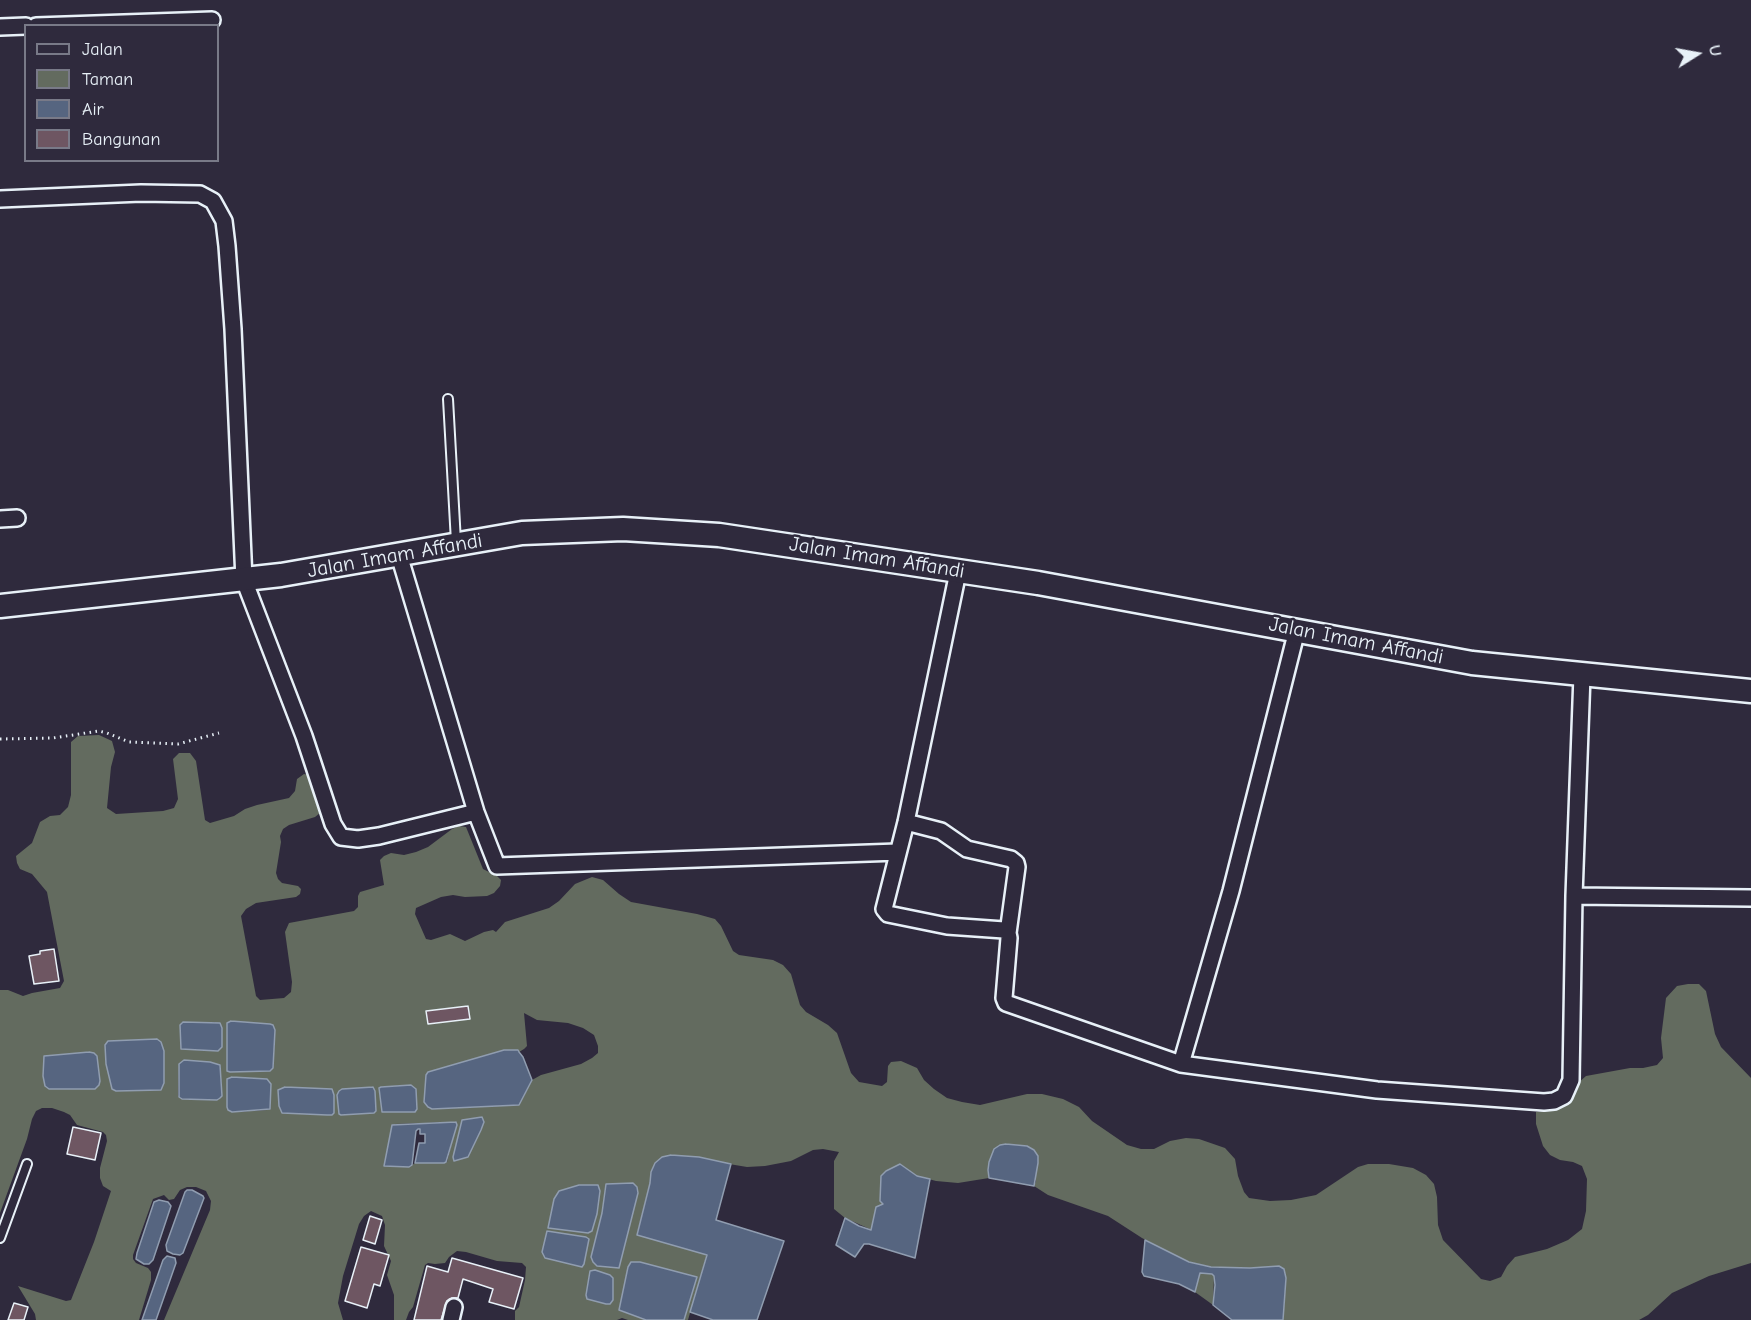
<!DOCTYPE html>
<style>
body{margin:0}
#map{position:relative;width:1751px;height:1320px;overflow:hidden;background:#2f2a3d;font-family:"Comic Neue",sans-serif}
canvas{display:block}
.legend{position:absolute;left:24px;top:24px;width:195px;height:138px;box-sizing:border-box;background:#2f2a3d;border:2px solid #797a88;margin:0;padding:8px 10px;list-style:none;font-size:18px;color:#e8f1f8}
.legend li{display:flex;align-items:center;gap:12px;height:30px}
.legend b{width:30px;border:2px solid #797a88}
.north{position:absolute;left:1667px;top:24px;width:60px;height:60px;-webkit-text-stroke:4px #2f2a3d;paint-order:stroke;rotate:79deg;font-size:16px;font-weight:700;line-height:24px;text-align:center;color:#e8f1f8}
.north::after{content:'';display:block;margin:auto;width:21px;height:27px;background:#e8f1f8;clip-path:polygon(50% 0,100% 100%,50% 72%,0 100%)}
</style>
<div id="map">
<canvas width="1751" height="1320"></canvas>
<ul class="legend">
<li><b style="height:8px;background:#2f2a3d"></b>Jalan</li>
<li><b style="height:16px;background:#636b5f"></b>Taman</li>
<li><b style="height:16px;background:#566580"></b>Air</li>
<li><b style="height:16px;background:#6e5662"></b>Bangunan</li>
</ul>
<div class="north">U</div>
</div>
<script>
const ctx = document.querySelector('canvas').getContext('2d');
ctx.lineJoin = 'round';
function fill(path, color) {
  ctx.fillStyle = color;
  ctx.fill(path, 'evenodd');
}
function toPath(rows) {
  const path = new Path2D();
  for (const r of rows) {
    path.moveTo(r[0], r[1]);
    for (let i = 2; i < r.length; i += 2) path.lineTo(r[i], r[i + 1]);
  }
  return path;
}
function trace(path, color, width, dash) {
  ctx.strokeStyle = color;
  ctx.lineWidth = width;
  ctx.lineCap = dash ? 'butt' : 'round';
  ctx.setLineDash(dash || []);
  ctx.stroke(path);
}
function label(font, color, halo, rows, align = 'center') {
  ctx.font = font + ' "Comic Neue",sans-serif';
  ctx.lineWidth = 5;
  ctx.setLineDash([]);
  ctx.textBaseline = 'middle';
  ctx.strokeStyle = halo;
  ctx.fillStyle = color;
  for (const [text, x, y, turn = 0] of rows) {
    ctx.save();
    ctx.translate(x, y);
    ctx.rotate((+turn || 0) * Math.PI / 180);
    ctx.textAlign = isNaN(turn) ? turn : align;
    if (halo) ctx.strokeText(text, 0, 0);
    ctx.fillText(text, 0, 0);
    ctx.restore();
  }
}
fill(toPath([
 [99,735,112,741,115,752,111,767,107,808,116,814,163,811,174,808,178,799,173,759,179,753,190,753,196,761,205,820,210,823,234,816,245,809,257,805,289,798,295,791,297,779,304,774,310,775,322,799,320,813,315,817,289,825,283,829,280,836,281,842,276,873,278,879,282,883,298,886,301,889,300,894,296,897,256,903,246,909,241,916,256,996,260,1000,284,998,291,992,292,982,285,932,289,923,354,911,358,907,358,896,360,892,384,885,380,860,384,856,391,853,404,855,416,852,428,847,452,829,459,826,466,827,483,869,497,876,501,880,500,886,494,893,487,896,465,897,453,895,441,897,416,908,415,914,426,939,431,940,450,934,465,941,484,932,493,930,496,932,505,922,549,908,559,901,575,884,592,877,603,880,619,894,631,902,697,914,715,919,721,926,733,951,739,955,773,960,783,965,791,974,800,1005,806,1012,828,1025,837,1033,851,1073,859,1082,882,1086,887,1082,888,1066,891,1062,901,1061,917,1068,924,1080,934,1089,947,1098,962,1102,980,1105,1027,1094,1042,1094,1063,1099,1079,1107,1092,1121,1127,1145,1141,1149,1154,1149,1170,1141,1186,1138,1199,1139,1225,1148,1235,1159,1238,1176,1244,1192,1249,1198,1270,1201,1291,1200,1316,1195,1358,1167,1368,1164,1389,1164,1413,1168,1426,1175,1434,1184,1437,1197,1438,1225,1443,1240,1481,1279,1490,1281,1501,1277,1507,1266,1515,1257,1547,1249,1568,1240,1582,1229,1586,1211,1587,1179,1582,1166,1573,1162,1560,1160,1550,1155,1543,1146,1536,1124,1536,1112,1557,1110,1572,1100,1578,1083,1586,1076,1630,1068,1643,1068,1657,1065,1663,1058,1661,1038,1666,998,1677,986,1688,984,1699,984,1706,991,1715,1034,1721,1047,1751,1078,1751,1263,1709,1276,1672,1293,1648,1315,1639,1320,1283,1320,1286,1278,1284,1269,1279,1266,1250,1268,1211,1267,1189,1262,1172,1254,1142,1238,1108,1216,1048,1195,1034,1186,1036,1181,1027,1146,1006,1144,1000,1145,988,1170,989,1178,958,1183,936,1181,917,1176,900,1164,883,1204,876,1208,872,1230,845,1218,834,1209,834,1161,839,1152,823,1149,813,1150,791,1161,765,1166,747,1167,723,1163,651,1172,650,1183,637,1234,707,1254,688,1320,684,1320,697,1277,628,1267,619,1310,646,1320,628,1320,622,1318,617,1320,515,1320,515,1311,519,1307,525,1280,526,1267,522,1263,497,1261,466,1252,457,1251,449,1257,445,1263,435,1264,428,1263,425,1265,413,1307,409,1312,406,1320,394,1320,394,1295,387,1275,391,1261,384,1246,385,1225,382,1216,371,1211,364,1216,359,1224,343,1276,338,1303,343,1320,164,1320,210,1210,211,1201,206,1191,196,1187,187,1187,180,1190,174,1199,169,1200,164,1195,153,1199,133,1255,133,1259,136,1263,148,1268,151,1272,151,1280,139,1320,36,1320,35,1314,18,1286,66,1301,71,1300,94,1242,111,1191,103,1186,100,1178,100,1168,107,1141,106,1135,103,1132,77,1125,70,1115,64,1112,52,1108,42,1108,36,1111,32,1119,27,1139,0,1213,0,990,8,990,23,996,32,993,60,988,64,981,47,892,32,874,20,869,17,863,16,856,32,843,40,822,50,816,60,815,68,807,71,795,71,742,78,736],
 [468,1006,470,1019,428,1024,427,1011],
 [524,1013,537,1020,568,1023,583,1028,594,1035,598,1046,598,1053,592,1058,581,1064,541,1075,532,1080,519,1105,432,1109,428,1108,426,1075,428,1072,504,1050,518,1050,519,1052,524,1049,527,1046],
 [231,1021,270,1024,273,1025,275,1030,273,1068,270,1071,227,1023],
 [183,1022,215,1022,218,1051,181,1049,181,1023],
 [179,1064,220,1065,222,1096,220,1098,217,1100,182,1099,179,1097,178,1095],
 [228,1078,262,1078,271,1084,270,1109,267,1110,232,1112,229,1110,227,1107],
 [411,1085,382,1112,379,1089,381,1087],
 [456,1122,457,1122,447,1162,444,1163,415,1163,409,1167,395,1124],
 [606,1185,624,1243,619,1268,602,1213],
 [595,1270,610,1275,613,1278,613,1300,610,1304],
 [1205,1272,1212,1274,1214,1276,1213,1305,1195,1292,1200,1273]
]), '#636b5f');
const water = toPath([
 [231,1021,270,1024,273,1025,275,1030,273,1068,270,1071,230,1072,227,1071,227,1023,231,1021],
 [183,1022,220,1023,222,1028,222,1047,218,1051,181,1049,180,1025,183,1022],
 [157,1039,161,1042,164,1051,164,1083,161,1090,116,1091,112,1089,106,1064,105,1045,108,1041,157,1039],
 [504,1050,518,1050,519,1052,523,1057,532,1080,519,1105,432,1109,428,1107,424,1102,426,1075,428,1072,504,1050],
 [89,1052,94,1053,97,1056,100,1081,99,1085,95,1089,49,1089,45,1086,43,1076,44,1056,89,1052],
 [184,1060,210,1062,220,1065,222,1096,220,1098,217,1100,182,1099,179,1097,179,1064,184,1060],
 [232,1077,267,1079,271,1084,270,1109,232,1112,228,1110,227,1107,227,1079,232,1077],
 [411,1085,416,1089,417,1109,415,1112,382,1112,379,1088,381,1087,411,1085],
 [285,1087,332,1089,334,1095,334,1113,332,1115,327,1115,282,1113,279,1106,278,1090,285,1087],
 [373,1087,375,1091,376,1111,374,1113,341,1115,339,1114,337,1095,339,1091,342,1089,373,1087],
 [482,1117,484,1122,481,1130,468,1157,454,1161,453,1157,462,1120,482,1117],
 [456,1122,457,1125,446,1162,444,1163,415,1163,419,1143,425,1143,425,1134,420,1134,420,1129,418,1129,416,1131,412,1165,409,1167,384,1166,392,1125,456,1122],
 [1006,1144,1027,1146,1034,1150,1038,1156,1038,1163,1034,1186,989,1178,988,1170,989,1162,994,1149,1000,1145,1006,1144],
 [671,1155,699,1157,731,1164,716,1220,784,1241,757,1320,713,1320,690,1312,707,1255,637,1235,650,1183,651,1172,655,1163,662,1157,671,1155],
 [900,1164,917,1176,930,1179,915,1258,869,1244,864,1244,855,1257,836,1245,845,1218,859,1226,871,1230,876,1207,883,1204,880,1201,881,1176,886,1171,900,1164],
 [633,1183,637,1187,638,1193,619,1268,597,1266,593,1262,591,1257,602,1213,606,1184,633,1183],
 [579,1185,598,1185,600,1191,597,1214,592,1231,588,1233,548,1228,554,1199,559,1191,579,1185],
 [187,1190,192,1190,203,1196,204,1198,183,1253,180,1255,173,1254,167,1251,166,1245,185,1192,187,1190],
 [159,1200,168,1202,171,1206,153,1260,149,1264,144,1264,136,1259,137,1253,154,1202,159,1200],
 [547,1231,586,1237,589,1239,584,1264,582,1267,545,1258,542,1252,547,1231],
 [1145,1240,1189,1262,1211,1267,1250,1268,1279,1266,1284,1269,1286,1278,1283,1320,1232,1320,1213,1305,1215,1285,1214,1276,1212,1274,1200,1273,1195,1292,1179,1284,1144,1276,1142,1272,1145,1240],
 [167,1256,175,1258,176,1263,156,1320,142,1320,163,1260,167,1256],
 [631,1262,640,1262,697,1277,684,1320,646,1320,619,1310,628,1267,631,1262],
 [595,1270,610,1275,613,1278,613,1300,610,1304,606,1304,587,1299,586,1295,590,1271,595,1270]
]);
fill(water, '#566580');
trace(water, '#909db0', 1.5);
const building = toPath([
 [54,949,59,981,34,984,29,956,40,954,40,951,54,949],
 [468,1006,470,1019,428,1024,426,1011,468,1006],
 [73,1127,101,1133,95,1160,67,1154,73,1127],
 [370,1216,382,1220,375,1244,363,1240,370,1216],
 [361,1247,389,1255,380,1286,374,1284,367,1308,345,1301,361,1247],
 [452,1258,523,1278,514,1309,489,1302,493,1289,463,1279,458,1298,452,1298,447,1301,441,1320,414,1320,427,1266,448,1272,452,1258],
 [14,1303,28,1307,24,1320,8,1320,14,1303]
]);
fill(building, '#6e5662');
trace(building, '#e8f1f8', 1.5);
const lane = toPath([
 [448,399,456,542],
 [0,1238,27,1164]
]);
const street = toPath([
 [36,26,212,20],
 [0,27,26,26],
 [0,199,141,193,200,194,213,201,224,221,227,246,233,329,244,580,304,736,333,824,341,837,358,839,379,836,476,812],
 [0,519,17,518],
 [399,555,476,812,497,866,898,852],
 [958,572,906,822,884,909,888,914,947,926,1004,930,1008,933,1009,938,1004,998,1006,1003,1181,1064,1377,1090,1544,1102,1554,1101,1564,1096,1571,1080,1574,896,1582,675],
 [906,822,941,831,967,849,1011,859,1016,863,1017,867,1008,933],
 [1574,896,1751,898],
 [1181,1064,1231,891,1297,630],
 [451,1320,454,1307]
]);
const secondary = toPath([
 [0,606,281,575,522,533,623,529,719,535,1038,583,1472,663,1751,691]
]);
trace(lane, '#e8f1f8', 12);
trace(street, '#e8f1f8', 20);
trace(secondary, '#e8f1f8', 27);
trace(toPath([
 [0,739,53,738,99,731,107,733,129,742,178,744,219,733]
]), '#e8f1f8', 3, [1.5, 4.5]);
trace(lane, '#2f2a3d', 8);
trace(street, '#2f2a3d', 15);
trace(secondary, '#2f2a3d', 22);
label('21px', '#e8f1f8', '#2f2a3d', [
 ["Jalan Imam Affandi",395,556,-10],
 ["Jalan Imam Affandi",877,558,9],
 ["Jalan Imam Affandi",1356,641,11]
]);
</script>
